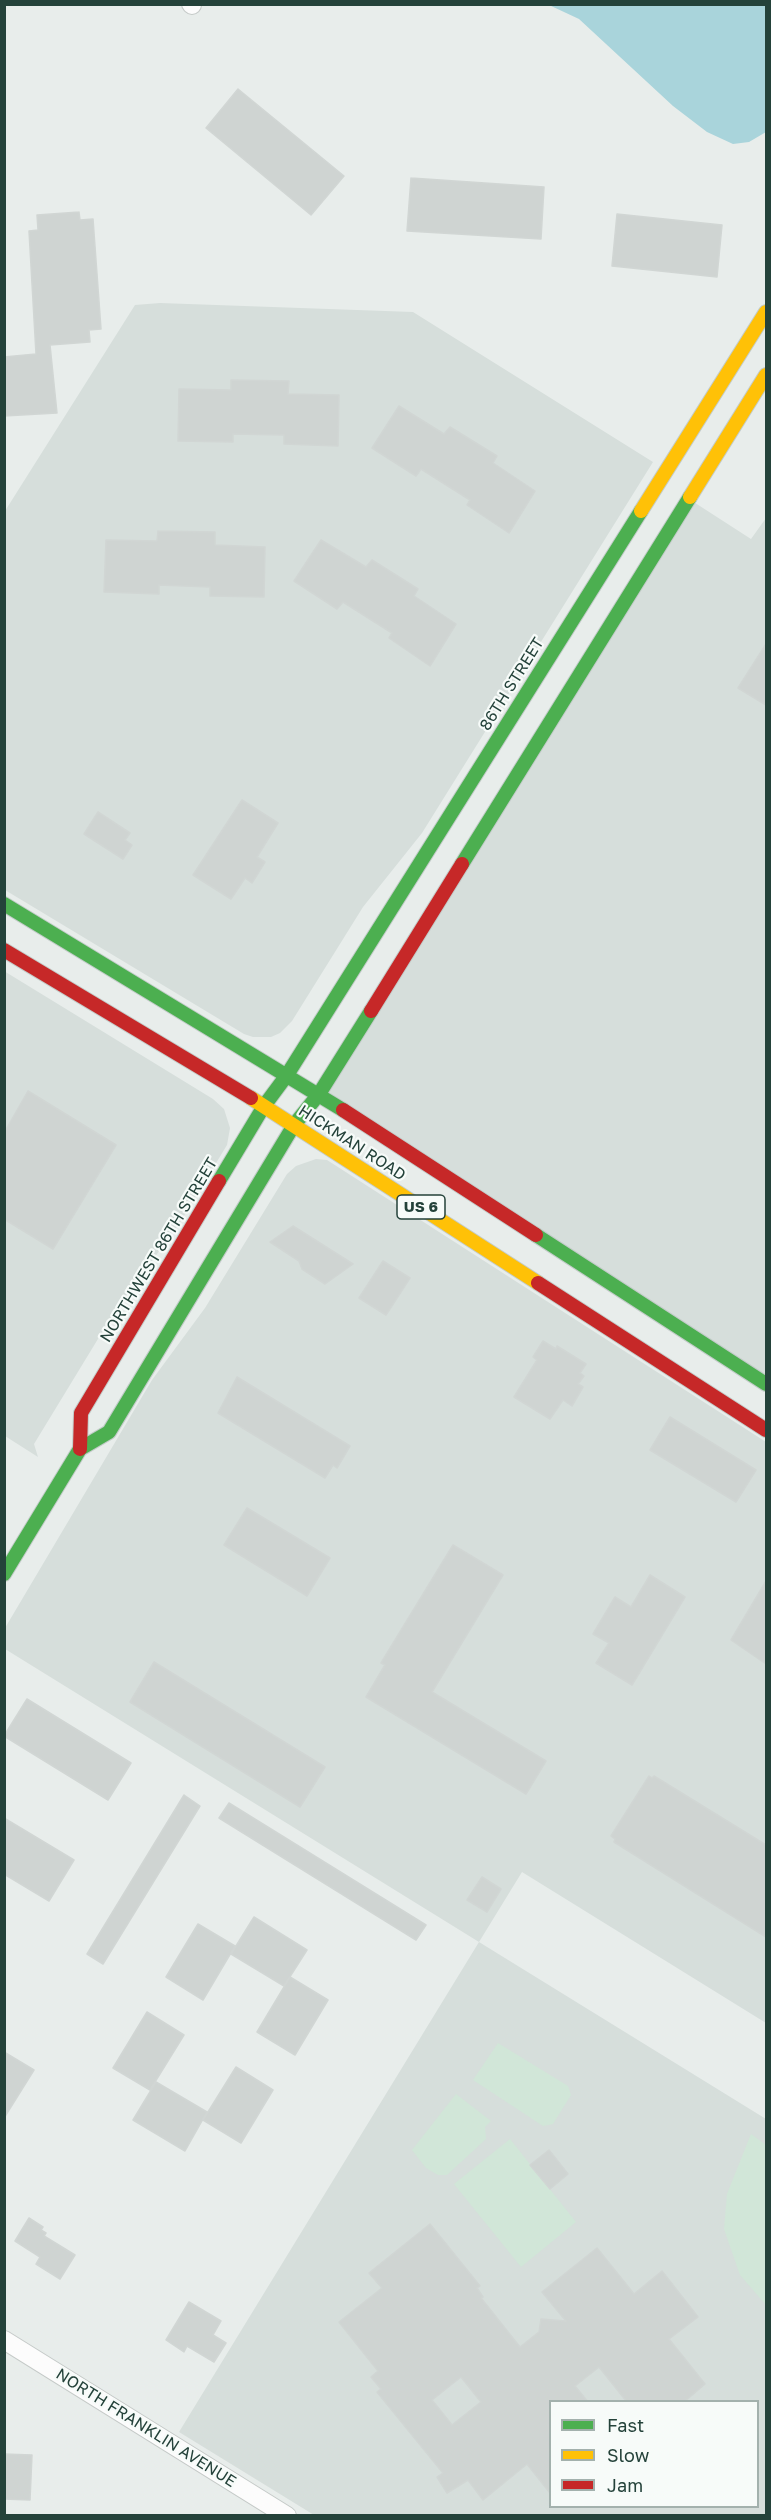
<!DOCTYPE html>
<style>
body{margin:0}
#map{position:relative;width:771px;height:2520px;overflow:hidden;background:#e8edeb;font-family:"Golos Text",sans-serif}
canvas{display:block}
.frame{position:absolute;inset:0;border:6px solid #24423a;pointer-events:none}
.legend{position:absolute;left:549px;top:2400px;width:210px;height:108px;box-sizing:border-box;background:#f7fbf9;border:2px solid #a3b1ad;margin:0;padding:8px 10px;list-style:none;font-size:18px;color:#24423a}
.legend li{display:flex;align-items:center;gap:12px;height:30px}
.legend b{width:30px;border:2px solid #a3b1ad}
</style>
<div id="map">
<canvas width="771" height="2520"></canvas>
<div class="frame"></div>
<ul class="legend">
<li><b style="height:8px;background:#4caf50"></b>Fast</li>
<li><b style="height:8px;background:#ffc107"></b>Slow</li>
<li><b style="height:8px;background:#c62828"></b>Jam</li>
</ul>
</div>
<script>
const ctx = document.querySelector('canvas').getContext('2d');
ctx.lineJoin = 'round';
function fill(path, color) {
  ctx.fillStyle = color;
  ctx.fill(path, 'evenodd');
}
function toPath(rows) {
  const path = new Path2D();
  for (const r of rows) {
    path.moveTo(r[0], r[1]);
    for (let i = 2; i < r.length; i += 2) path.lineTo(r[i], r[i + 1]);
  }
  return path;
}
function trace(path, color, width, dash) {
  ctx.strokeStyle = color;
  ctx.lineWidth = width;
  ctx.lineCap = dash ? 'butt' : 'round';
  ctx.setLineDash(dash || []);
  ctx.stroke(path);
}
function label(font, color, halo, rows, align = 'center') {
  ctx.font = font + ' "Golos Text",sans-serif';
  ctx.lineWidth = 4.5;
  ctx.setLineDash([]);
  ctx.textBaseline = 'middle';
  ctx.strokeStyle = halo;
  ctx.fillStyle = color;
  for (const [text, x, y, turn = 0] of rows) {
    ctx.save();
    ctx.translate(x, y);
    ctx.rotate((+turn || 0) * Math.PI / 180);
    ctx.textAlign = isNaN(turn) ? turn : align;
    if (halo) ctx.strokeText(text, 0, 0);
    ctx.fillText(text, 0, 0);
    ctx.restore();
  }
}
fill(toPath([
 [160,303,413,312,653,462,422,833,363,907,292,1021,280,1033,271,1037,253,1037,244,1034,5,890,5,511,135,305],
 [689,499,751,539,766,518,766,1384,319,1094],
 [4,971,213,1099,224,1109,230,1128,227,1145,179,1224,115,1311,34,1444,38,1457,5,1436],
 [316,1159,327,1160,766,1442,766,2023,522,1872,479,1942,766,2119,766,2515,314,2515,179,2432,479,1942,5,1649,5,1628,152,1380,205,1308,287,1174,296,1166],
 [550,2402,758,2402,758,2506,550,2506]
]), '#d6dedb');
fill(toPath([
 [498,2043,568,2086,571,2095,553,2124,543,2126,473,2080],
 [456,2094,491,2121,485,2127,486,2139,447,2175,438,2175,426,2168,412,2150],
 [751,2134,766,2145,766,2305,740,2275,724,2229,727,2194],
 [510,2139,576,2222,521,2267,454,2184]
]), '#d1e6d8');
fill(toPath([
 [549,5,766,5,766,132,749,142,733,144,707,132,673,106,579,19]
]), '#a9d4db');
const building = toPath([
 [238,89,344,176,311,215,206,128,238,89],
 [411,178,544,187,541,239,407,231,411,178],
 [79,212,80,220,93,219,101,329,89,330,90,342,50,345,57,413,4,416,4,357,36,354,29,231,38,230,37,215,79,212],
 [617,214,722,225,717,277,612,266,617,214],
 [231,380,289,381,288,394,339,395,338,446,284,444,284,435,233,434,233,442,178,441,179,389,231,390,231,380],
 [399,406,444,434,450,427,497,456,493,463,535,491,509,533,467,505,470,500,421,469,416,476,372,448,399,406],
 [158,531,215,532,215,545,265,547,264,597,210,596,210,587,159,585,159,594,104,592,106,540,157,541,158,531],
 [321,540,366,567,372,560,418,589,414,596,456,624,430,666,389,638,392,633,343,602,337,609,294,581,321,540],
 [766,644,766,705,738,688,766,644],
 [242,800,278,823,257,857,265,862,252,883,245,878,231,899,193,875,242,800],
 [98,812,130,833,125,840,132,845,123,859,84,834,98,812],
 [28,1091,116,1145,53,1249,4,1219,4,1133,28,1091],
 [293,1226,353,1264,325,1284,302,1269,299,1261,270,1242,293,1226],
 [383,1261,410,1278,386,1315,359,1298,383,1261],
 [543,1341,556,1349,557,1346,586,1364,580,1373,584,1376,578,1384,583,1387,572,1406,563,1400,550,1419,514,1397,537,1360,533,1357,543,1341],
 [237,1377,350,1446,337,1468,333,1465,325,1478,218,1413,237,1377],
 [670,1417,756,1470,736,1502,650,1450,670,1417],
 [247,1508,330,1558,307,1596,224,1545,247,1508],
 [453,1545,503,1575,432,1692,546,1761,526,1794,366,1697,385,1665,381,1663,453,1545],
 [650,1575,685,1597,632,1685,596,1663,609,1643,593,1634,615,1597,631,1607,650,1575],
 [766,1581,766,1664,731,1640,766,1581],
 [154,1662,325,1767,300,1807,130,1702,154,1662],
 [27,1699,131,1763,108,1800,4,1736,27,1699],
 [649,1776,652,1778,654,1776,766,1845,766,1937,614,1842,615,1839,611,1836,649,1776],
 [184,1795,200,1806,103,1964,87,1954,184,1795],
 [229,1803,426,1925,416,1940,219,1818,229,1803],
 [4,1818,74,1860,49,1901,4,1874,4,1818],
 [482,1877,501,1889,487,1912,467,1900,482,1877],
 [254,1917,307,1950,284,1986,231,1954,254,1917],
 [198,1924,235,1946,203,2000,166,1977,198,1924],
 [290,1977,328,2000,295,2055,257,2032,290,1977],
 [147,2012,184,2035,150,2090,113,2068,147,2012],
 [4,2052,34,2070,4,2118,4,2052],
 [236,2067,273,2090,241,2143,203,2120,236,2067],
 [156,2082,207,2112,185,2151,133,2120,156,2082],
 [549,2150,568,2174,550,2189,530,2165,549,2150],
 [29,2218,43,2227,41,2230,46,2233,44,2236,75,2255,60,2279,36,2264,40,2257,15,2241,29,2218],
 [430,2224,480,2286,477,2288,483,2297,481,2298,520,2347,539,2332,541,2319,566,2321,542,2292,597,2248,634,2294,662,2271,698,2317,669,2339,705,2384,684,2402,627,2402,599,2367,575,2386,588,2402,550,2402,550,2493,527,2464,483,2500,468,2480,447,2493,437,2477,443,2473,377,2392,381,2389,371,2377,378,2371,339,2322,382,2288,369,2273,430,2224],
 [461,2377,481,2402,452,2425,432,2400,461,2377],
 [189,2302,221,2321,213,2335,226,2343,214,2362,187,2346,184,2352,166,2340,189,2302],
 [4,2454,32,2455,30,2500,4,2499,4,2454]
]);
fill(building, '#cfd4d2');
trace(building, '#d1d6d4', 1.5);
const street = toPath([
 [191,4,192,5],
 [4,2340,287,2516]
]);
const fast = toPath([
 [462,864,690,497],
 [4,904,343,1110],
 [219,1181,264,1106,287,1075,641,511],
 [536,1235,766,1384],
 [4,1574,80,1449,109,1432,294,1125,319,1094,371,1011]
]);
const slow = toPath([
 [690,497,766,375],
 [641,511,766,312],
 [251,1098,538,1283]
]);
const jam = toPath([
 [4,950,251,1098],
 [371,1011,462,864],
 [343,1110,536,1235],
 [538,1283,766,1430],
 [80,1449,81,1413,219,1181]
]);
trace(street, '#c5cac8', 20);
trace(fast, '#c3ccc9', 16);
trace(slow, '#c3ccc9', 16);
trace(jam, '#c3ccc9', 16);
trace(street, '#fcfcfc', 18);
trace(fast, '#4caf50', 14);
trace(slow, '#ffc107', 14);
trace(jam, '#c62828', 14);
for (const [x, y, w] of [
 [421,1207,48]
]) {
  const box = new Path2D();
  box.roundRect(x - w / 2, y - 12, w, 24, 4.5);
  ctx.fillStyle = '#f7fbf9';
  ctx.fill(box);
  trace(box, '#24423a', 1.5);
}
label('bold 15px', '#24423a', null, [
 ["US 6",421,1207]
]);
label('16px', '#24423a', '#f7fbf9', [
 ["86TH STREET",512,684,-58],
 ["HICKMAN ROAD",352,1143,33],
 ["NORTHWEST 86TH STREET",159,1250,-59],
 ["NORTH FRANKLIN AVENUE",146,2428,32]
]);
</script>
